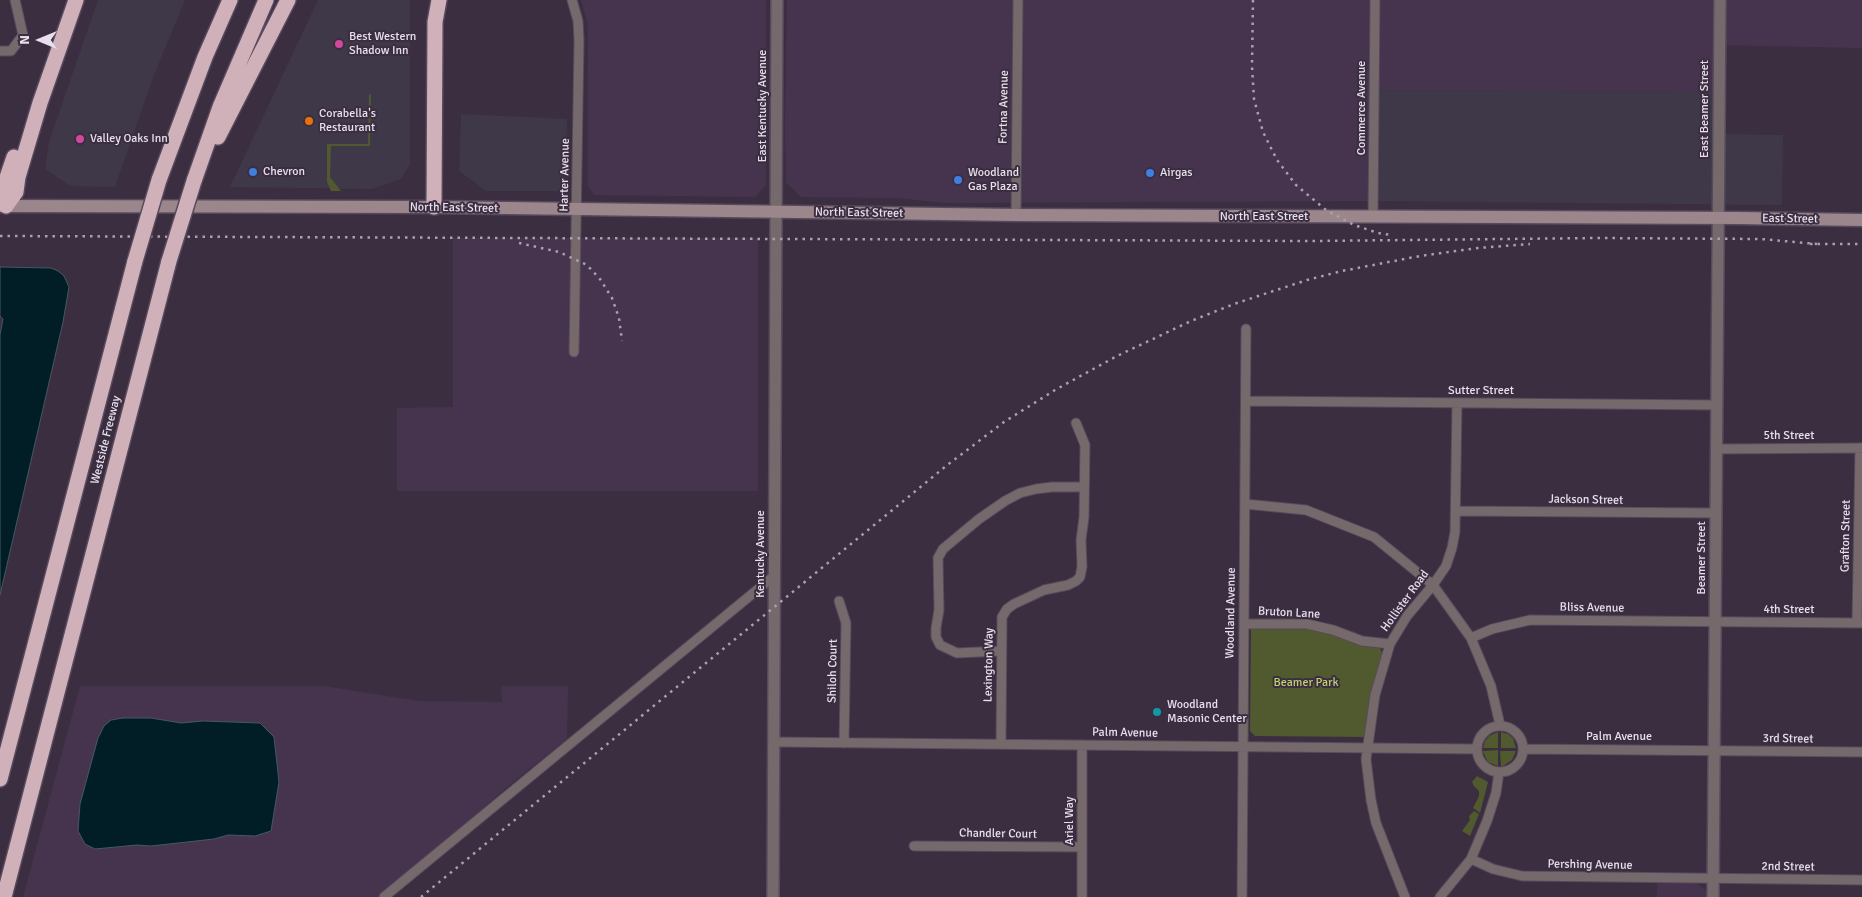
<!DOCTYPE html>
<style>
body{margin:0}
#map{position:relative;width:1862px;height:897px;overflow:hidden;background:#3b2e41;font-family:Signika,sans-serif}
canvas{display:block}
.north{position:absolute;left:15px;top:15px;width:50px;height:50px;-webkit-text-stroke:4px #3b2e41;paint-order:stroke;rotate:270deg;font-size:14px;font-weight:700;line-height:20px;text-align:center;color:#e8dfec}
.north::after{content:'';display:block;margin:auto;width:18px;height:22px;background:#e8dfec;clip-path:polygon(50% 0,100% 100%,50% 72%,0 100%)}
</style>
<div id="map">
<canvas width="1862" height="897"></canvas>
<div class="north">N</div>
</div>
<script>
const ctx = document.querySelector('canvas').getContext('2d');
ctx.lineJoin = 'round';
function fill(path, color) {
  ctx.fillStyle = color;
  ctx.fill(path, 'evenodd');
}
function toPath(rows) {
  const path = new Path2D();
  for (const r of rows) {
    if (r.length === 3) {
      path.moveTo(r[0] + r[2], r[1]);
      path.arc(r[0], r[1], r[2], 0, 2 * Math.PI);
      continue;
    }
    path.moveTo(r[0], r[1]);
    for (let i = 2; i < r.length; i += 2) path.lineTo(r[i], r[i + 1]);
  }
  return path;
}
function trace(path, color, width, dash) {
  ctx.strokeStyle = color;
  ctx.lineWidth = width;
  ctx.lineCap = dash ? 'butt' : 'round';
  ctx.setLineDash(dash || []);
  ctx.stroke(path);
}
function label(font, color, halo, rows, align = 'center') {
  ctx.font = font + ' Signika,sans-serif';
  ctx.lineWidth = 4;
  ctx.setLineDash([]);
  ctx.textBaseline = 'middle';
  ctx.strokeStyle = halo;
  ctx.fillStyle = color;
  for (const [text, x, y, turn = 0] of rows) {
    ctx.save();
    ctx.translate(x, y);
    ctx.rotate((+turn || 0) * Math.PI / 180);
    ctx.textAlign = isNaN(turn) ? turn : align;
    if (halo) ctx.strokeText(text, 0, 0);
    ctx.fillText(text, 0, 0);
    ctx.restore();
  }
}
fill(toPath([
 [98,0,185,0,154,75,115,187,70,186,45,169,49,142],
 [318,0,410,0,410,164,401,179,372,189,230,187],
 [1374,90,1719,92,1719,134,1783,135,1782,205,1373,201],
 [461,114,567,119,566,191,486,191,459,171]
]), '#3e3849');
fill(toPath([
 [581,0,766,0,766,185,755,197,594,195,588,186,588,24],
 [787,0,1862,0,1862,48,1720,45,1719,92,1374,90,1373,201,946,203,896,198,801,197,786,182,785,126],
 [453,238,758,238,758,491,397,491,397,408,453,407],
 [80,686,324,686,418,701,502,702,501,686,568,686,567,739,507,787,381,897,23,897],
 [1657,883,1696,883,1707,891,1706,897,1657,897]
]), '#46344e');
fill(toPath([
 [369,94,371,95,370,146,331,146,330,177,341,191,331,191,327,182,327,144,368,144],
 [1251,628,1311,629,1338,636,1361,646,1380,648,1383,655,1366,737,1255,736,1250,731],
 [1498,732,1498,748,1483,748,1485,741,1489,736],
 [1501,732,1508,734,1513,738,1516,748,1501,748],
 [1498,750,1498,766,1488,762,1483,752,1483,751],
 [1500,751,1516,751,1512,760,1503,766,1501,766],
 [1477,776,1488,782,1480,813,1473,808,1479,796,1479,791,1474,786,1472,782],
 [1474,811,1479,814,1470,836,1462,831,1470,820,1469,816]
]), '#51592e');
const water = toPath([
 [0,267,51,268,58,271,64,276,69,287,63,322,0,595,0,335,3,319,0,316,0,267],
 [123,718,151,718,181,723,203,721,260,723,274,737,279,782,271,831,255,836,228,835,214,839,151,846,137,845,95,849,85,844,78,831,80,804,98,738,104,726,111,720,123,718]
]);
fill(water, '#011e27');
trace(water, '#465862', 1);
const minor = toPath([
 [572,0,578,21,579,41,574,352],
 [0,51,11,51,23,35,15,0],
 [1016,215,1018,0],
 [1373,217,1375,0],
 [1246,401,1717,405],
 [1717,449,1862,448],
 [1245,504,1306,510,1374,537,1433,585,1471,638,1491,686,1500,725],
 [1456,511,1716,513],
 [839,601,846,623,844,743],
 [1857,623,1860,448],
 [1244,624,1307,624,1333,630,1362,641,1390,644],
 [1471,638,1492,629,1530,620,1862,623],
 [1001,651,957,653,940,645,936,637,936,628,939,610,938,558,943,549,979,519,1005,501,1020,493,1036,489,1052,487,1084,487],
 [1500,749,23],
 [774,742,1476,749],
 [1001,744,1002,617,1007,609,1014,604,1044,590,1068,585,1076,581,1080,577,1082,567,1081,540,1084,517,1085,445,1076,423],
 [1523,749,1862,752],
 [914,846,1082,847],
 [1471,859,1493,869,1522,876,1862,880],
 [384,897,774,576],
 [1082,897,1082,745],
 [1242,897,1246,329],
 [1405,897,1376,823,1371,800,1366,759,1375,695,1390,644,1407,616,1433,585,1446,566,1452,548,1455,532,1457,403],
 [1440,897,1471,859,1487,821,1496,793,1499,772]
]);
const tertiary = toPath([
 [773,897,777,0],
 [1713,897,1720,0]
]);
const secondary = toPath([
 [0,206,434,207,1016,215,1738,218,1862,220]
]);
const motorway = toPath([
 [218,137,288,0],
 [159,180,205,57,230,0],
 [194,181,220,107,266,0],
 [6,206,16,192,18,177,40,103,76,0],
 [6,206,2,192,14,157],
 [434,207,435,22,439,0],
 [0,779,135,261],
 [4,897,169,261]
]);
trace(minor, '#574a5c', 11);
trace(tertiary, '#574a5c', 14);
trace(secondary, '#574a5c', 15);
trace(motorway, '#574a5c', 18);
trace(minor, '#76696c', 9);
trace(tertiary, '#76696c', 11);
trace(secondary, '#9b868b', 12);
trace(motorway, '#d1b1b9', 15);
trace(toPath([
 [1253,0,1252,66,1254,99,1263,132,1277,160,1296,185,1326,210,1354,225,1378,233,1391,235],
 [0,236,1312,241,1599,238,1761,239,1817,244],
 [519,243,559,252,587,265,600,279,612,298,619,318,622,341],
 [1810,244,1862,244],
 [421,897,946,466,1004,422,1055,390,1117,356,1191,321,1234,304,1307,280,1342,271,1420,256,1478,248,1530,244]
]), '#aaa0af', 2.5, [2.5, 5]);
const motorwayBridge = toPath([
 [135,261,159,180],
 [169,261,194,181]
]);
trace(motorwayBridge, '#574a5c', 18, []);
trace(motorwayBridge, '#d1b1b9', 15);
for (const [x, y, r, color] of [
 [339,44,5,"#d1479c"],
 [309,121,5,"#e8710a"],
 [80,139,5,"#d1479c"],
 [253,172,5,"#3f7fe0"],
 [1150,173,5,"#3f7fe0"],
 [958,180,5,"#3f7fe0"],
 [1157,712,5,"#0f9aa8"]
]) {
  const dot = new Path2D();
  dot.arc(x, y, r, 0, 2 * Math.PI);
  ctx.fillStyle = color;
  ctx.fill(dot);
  trace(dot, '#3b2e41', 2);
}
label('12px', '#e8dfec', '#3b2e41', [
 ["Best Western",349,37],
 ["Shadow Inn",349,51],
 ["Corabella's",319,114],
 ["Restaurant",319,128],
 ["Valley Oaks Inn",90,139],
 ["Chevron",263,172],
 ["Woodland",968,173],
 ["Gas Plaza",968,187],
 ["Airgas",1160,173],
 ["Woodland",1167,705],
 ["Masonic Center",1167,719]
], 'left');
label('12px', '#e8dfec', '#3b2e41', [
 ["East Kentucky Avenue",763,106,-90],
 ["Fortna Avenue",1004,107,-89],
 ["Commerce Avenue",1362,108,-90],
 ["East Beamer Street",1705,109,-90],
 ["Harter Avenue",565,175,-89],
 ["North East Street",454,208,1],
 ["North East Street",859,213,1],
 ["North East Street",1264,217],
 ["East Street",1790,219,1],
 ["Sutter Street",1481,391],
 ["5th Street",1789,436],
 ["Westside Freeway",106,440,-76],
 ["Jackson Street",1586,500,1],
 ["Grafton Street",1846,536,-89],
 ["Kentucky Avenue",761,554,-90],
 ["Beamer Street",1702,558,-90],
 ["Hollister Road",1405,601,-54],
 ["Bliss Avenue",1592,608,1],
 ["4th Street",1789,610],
 ["Woodland Avenue",1231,613,-89],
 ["Bruton Lane",1289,613,3],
 ["Lexington Way",989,665,-89],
 ["Shiloh Court",833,671,-89],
 ["Palm Avenue",1125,733,1],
 ["Palm Avenue",1619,737],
 ["3rd Street",1788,739,1],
 ["Ariel Way",1070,821,-90],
 ["Chandler Court",998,834,1],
 ["Pershing Avenue",1590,865,1],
 ["2nd Street",1788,867,1]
]);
label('12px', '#bdd16d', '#3b2e41', [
 ["Beamer Park",1306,683]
]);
</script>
